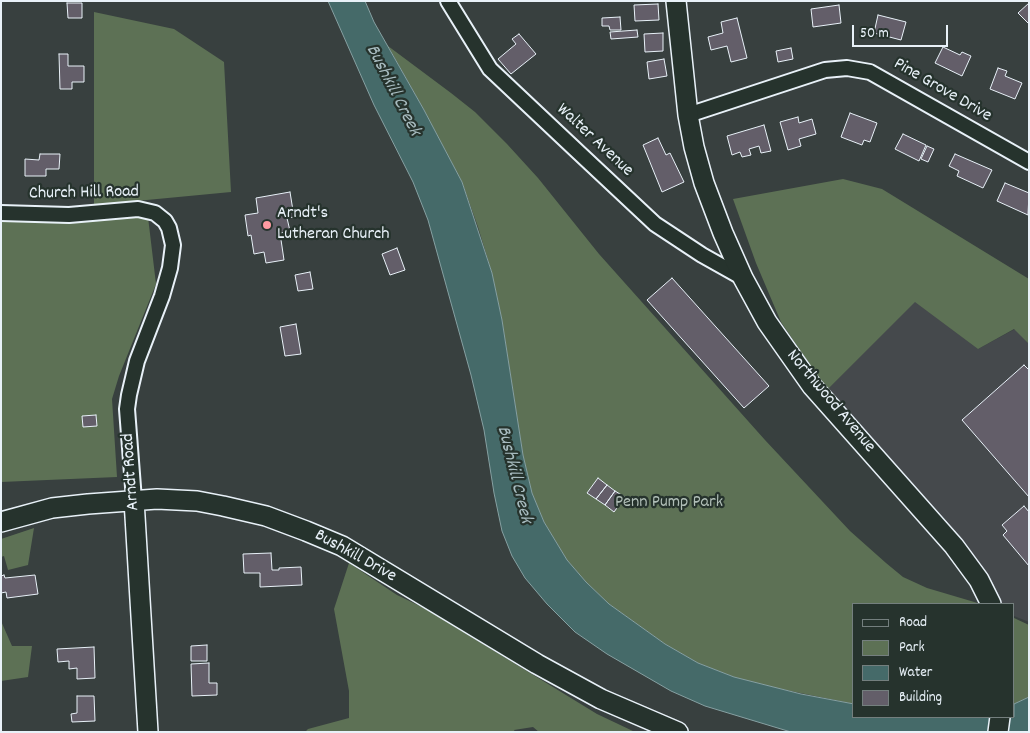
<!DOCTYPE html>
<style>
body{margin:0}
#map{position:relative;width:1030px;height:733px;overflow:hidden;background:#38403f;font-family:Dekko,sans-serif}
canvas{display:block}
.frame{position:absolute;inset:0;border:2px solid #e8f1f8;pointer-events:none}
.legend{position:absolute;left:852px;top:603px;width:162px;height:115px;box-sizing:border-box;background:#26332d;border:1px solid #747f7e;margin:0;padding:6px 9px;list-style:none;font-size:15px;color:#e8f1f8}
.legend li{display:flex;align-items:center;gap:10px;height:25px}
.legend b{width:25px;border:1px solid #747f7e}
.scale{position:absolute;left:852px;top:25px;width:96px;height:22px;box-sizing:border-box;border:2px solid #e8f1f8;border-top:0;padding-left:6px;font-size:15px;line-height:18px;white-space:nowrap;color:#e8f1f8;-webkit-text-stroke:4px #26332d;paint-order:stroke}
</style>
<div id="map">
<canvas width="1030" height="733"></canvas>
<div class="frame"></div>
<ul class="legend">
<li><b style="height:6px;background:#26332d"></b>Road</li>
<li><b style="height:14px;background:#5d7155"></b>Park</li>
<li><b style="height:14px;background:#456a69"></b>Water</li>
<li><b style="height:14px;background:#635e69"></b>Building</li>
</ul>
<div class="scale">50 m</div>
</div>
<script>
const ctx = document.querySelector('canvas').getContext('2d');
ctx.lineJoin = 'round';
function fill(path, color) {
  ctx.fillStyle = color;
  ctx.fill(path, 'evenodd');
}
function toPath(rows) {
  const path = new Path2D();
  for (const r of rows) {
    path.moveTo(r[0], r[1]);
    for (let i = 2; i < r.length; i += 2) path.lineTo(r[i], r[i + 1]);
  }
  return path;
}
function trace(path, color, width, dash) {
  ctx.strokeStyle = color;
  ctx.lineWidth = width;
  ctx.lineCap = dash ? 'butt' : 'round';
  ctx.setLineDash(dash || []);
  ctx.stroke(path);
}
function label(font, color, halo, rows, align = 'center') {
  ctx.font = font + ' Dekko,sans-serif';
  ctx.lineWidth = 4.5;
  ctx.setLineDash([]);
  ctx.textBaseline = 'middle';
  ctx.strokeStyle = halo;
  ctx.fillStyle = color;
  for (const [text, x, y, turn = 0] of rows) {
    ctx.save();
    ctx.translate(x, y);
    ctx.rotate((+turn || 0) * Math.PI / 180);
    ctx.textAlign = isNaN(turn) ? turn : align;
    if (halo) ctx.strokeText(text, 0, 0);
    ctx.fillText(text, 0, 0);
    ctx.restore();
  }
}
fill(toPath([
 [915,301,978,349,1015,329,1029,344,1029,622,1014,616,1014,604,996,604,984,573,947,521,827,390]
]), '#45494c');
fill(toPath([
 [94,12,174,29,224,62,231,192,94,205],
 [388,46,451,93,475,112,507,144,538,178,599,254,765,440,850,531,886,563,903,577,927,588,981,604,854,604,854,704,771,687,734,677,698,663,665,644,609,604,586,582,567,560,544,522,532,493,523,455,502,320,492,273,478,227,462,182,424,110],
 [843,179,882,189,1029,279,1029,344,1014,329,978,349,915,302,827,390,781,322,756,263,733,199],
 [148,217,156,284,119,376,112,399,117,477,1,482,1,219,56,223],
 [34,528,28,565,8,570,4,556,1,557,1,539],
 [349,563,397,595,424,608,597,714,635,732,539,732,533,727,514,730,515,732,305,732,308,729,349,718,349,691,334,609],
 [1014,618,1029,625,1029,697,1014,704],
 [1,621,12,646,32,646,28,677,1,681]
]), '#5d7155');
const water = toPath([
 [328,1,365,1,374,22,424,110,462,182,492,273,502,320,523,455,532,493,544,522,567,560,586,582,609,604,665,644,698,663,734,677,801,694,854,704,854,717,1014,717,1014,704,1029,697,1029,732,791,732,705,706,671,691,607,654,575,632,547,604,525,578,512,556,502,531,494,493,484,430,471,375,428,220,413,182,374,105,328,1]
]);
fill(water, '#456a69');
trace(water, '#86a0a2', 1);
const building = toPath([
 [67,3,82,3,82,18,68,18,67,3],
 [1029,3,1029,24,1018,13,1029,3],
 [658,4,659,20,635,21,634,5,658,4],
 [839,5,841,23,813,27,811,9,839,5],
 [878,15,906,22,901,40,874,33,878,15],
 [620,17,621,30,610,30,609,26,602,26,602,18,620,17],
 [737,18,747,58,731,62,727,46,711,50,708,37,723,33,721,22,737,18],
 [637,30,638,37,611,39,610,32,637,30],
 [663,33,663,51,645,52,644,34,663,33],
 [519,34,536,54,511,74,498,59,516,44,512,39,519,34],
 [943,47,960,55,962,52,971,56,962,76,935,63,943,47],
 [791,48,793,59,778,62,776,51,791,48],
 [59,54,68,54,68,66,84,66,84,82,72,82,72,89,60,89,59,54],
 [664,59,667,76,649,79,647,62,664,59],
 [998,68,1007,71,1005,76,1022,83,1015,99,990,89,998,68],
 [850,113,877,123,870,142,864,140,862,145,841,137,850,113],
 [798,117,799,123,812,119,816,134,799,139,801,146,788,150,780,122,798,117],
 [764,125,771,151,761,153,759,146,749,149,751,155,742,157,740,152,732,155,727,136,764,125],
 [903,134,926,145,919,161,895,149,903,134],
 [658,138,666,155,670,153,684,182,662,192,643,145,658,138],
 [927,146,934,149,928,162,921,159,927,146],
 [40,154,60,154,59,169,46,169,46,176,25,176,25,159,39,160,40,154],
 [955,154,992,170,983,188,957,176,959,171,949,166,955,154],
 [1005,183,1029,193,1028,215,997,201,1005,183],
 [290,192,294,217,287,218,290,231,280,233,284,260,266,263,264,252,254,254,251,235,248,236,245,215,258,213,256,198,290,192],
 [397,248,405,270,390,275,382,254,397,248],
 [310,272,313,289,298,291,295,275,310,272],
 [672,278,769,386,744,408,647,300,672,278],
 [296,324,301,354,285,356,280,327,296,324],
 [1024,365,1029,370,1029,497,962,420,1024,365],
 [96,415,97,426,83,427,82,416,96,415],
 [598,478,607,485,596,499,587,493,598,478],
 [607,485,615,491,605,505,596,499,607,485],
 [615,491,625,497,614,512,605,505,615,491],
 [1024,506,1029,512,1029,566,1003,535,1007,531,1002,525,1024,506],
 [271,553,272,570,279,570,279,568,301,567,302,585,260,587,260,573,244,573,243,554,271,553],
 [4,575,5,578,35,575,38,594,7,598,6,592,1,593,1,576,4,575],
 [207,645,207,661,191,661,191,646,207,645],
 [94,647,95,678,77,679,77,668,69,669,69,661,58,662,57,649,94,647],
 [209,663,209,683,217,683,217,695,192,696,191,664,209,663],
 [77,696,94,696,95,721,72,722,71,714,77,713,77,696]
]);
fill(building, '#635e69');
trace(building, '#e8f1f8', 1);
const street = toPath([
 [448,1,490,69,576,150,655,224,702,255,743,278],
 [688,115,825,70,847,68,870,72,1029,162],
 [1,213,69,215,138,209,155,213,165,221,169,228,173,245,170,268,162,296,137,361,129,395,127,409,134,500]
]);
const secondary = toPath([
 [676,1,688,115,694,147,704,183,723,233,743,278,767,322,812,386,954,546,979,580,991,604],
 [134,500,148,732],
 [1,522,52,508,88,504,157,499,197,501,223,506,266,516,306,531,342,546,537,664,601,699,678,732],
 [998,732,1000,717]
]);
trace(street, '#e8f1f8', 18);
trace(secondary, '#e8f1f8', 22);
trace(street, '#26332d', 14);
trace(secondary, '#26332d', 19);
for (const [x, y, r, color] of [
 [267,225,5,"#ff9aa2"]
]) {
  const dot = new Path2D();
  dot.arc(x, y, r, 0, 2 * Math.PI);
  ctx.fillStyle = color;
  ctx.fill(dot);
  trace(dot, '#26332d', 2);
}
label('18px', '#e8f1f8', '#26332d', [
 ["Pine Grove Drive",942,91,30],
 ["Walter Avenue",594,141,43],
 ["Church Hill Road",84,194,-1],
 ["Northwood Avenue",830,402,50],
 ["Arndt Road",132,472,-94],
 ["Bushkill Drive",355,557,29]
]);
label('18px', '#e8f1f8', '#26332d', [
 ["Arndt's",277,215],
 ["Lutheran Church",277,236]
], 'left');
label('18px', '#b0beb7', '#26332d', [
 ["Penn Pump Park",669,504]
]);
label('italic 19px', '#a7bbbf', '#26332d', [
 ["Bushkill Creek",392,91,63],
 ["Bushkill Creek",513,475,76]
]);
</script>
